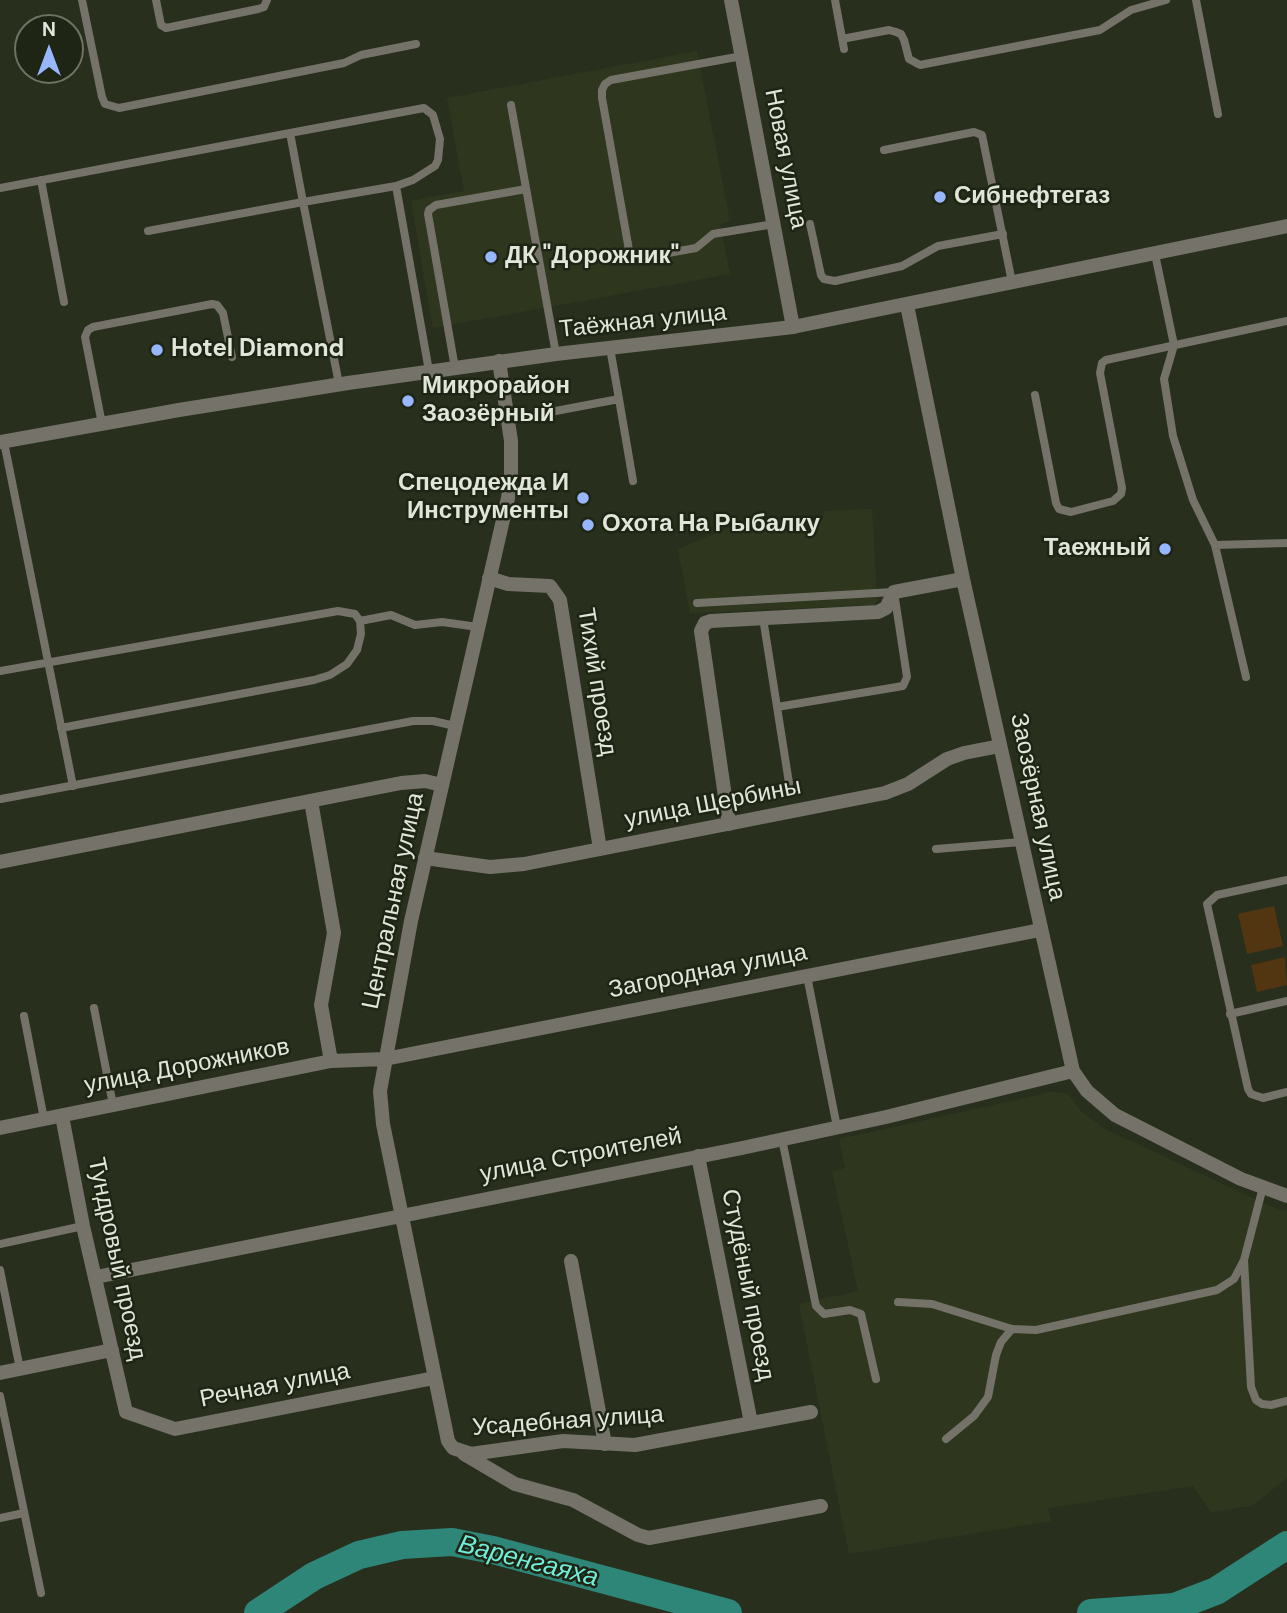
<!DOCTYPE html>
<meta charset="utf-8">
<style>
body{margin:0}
#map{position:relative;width:1287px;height:1613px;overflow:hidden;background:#282f1d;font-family:"DM Sans",sans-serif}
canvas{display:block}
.north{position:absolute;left:14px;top:14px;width:70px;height:70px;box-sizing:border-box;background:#1f2514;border:2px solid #6d7263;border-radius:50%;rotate:0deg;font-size:19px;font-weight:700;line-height:28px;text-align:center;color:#e1e6da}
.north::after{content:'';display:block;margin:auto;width:24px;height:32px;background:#97b6fd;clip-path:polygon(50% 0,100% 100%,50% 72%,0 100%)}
</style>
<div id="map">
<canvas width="1287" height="1613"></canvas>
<div class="north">N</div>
</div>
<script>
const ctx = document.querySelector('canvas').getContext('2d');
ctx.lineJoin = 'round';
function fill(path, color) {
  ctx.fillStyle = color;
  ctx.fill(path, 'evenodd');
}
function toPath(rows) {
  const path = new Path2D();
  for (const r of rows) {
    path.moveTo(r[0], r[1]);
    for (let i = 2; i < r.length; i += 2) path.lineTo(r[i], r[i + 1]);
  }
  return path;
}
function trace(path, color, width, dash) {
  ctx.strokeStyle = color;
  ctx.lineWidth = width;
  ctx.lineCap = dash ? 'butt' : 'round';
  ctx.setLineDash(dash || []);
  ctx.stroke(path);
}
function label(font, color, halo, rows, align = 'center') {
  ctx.font = font + ' "DM Sans",sans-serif';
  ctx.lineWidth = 5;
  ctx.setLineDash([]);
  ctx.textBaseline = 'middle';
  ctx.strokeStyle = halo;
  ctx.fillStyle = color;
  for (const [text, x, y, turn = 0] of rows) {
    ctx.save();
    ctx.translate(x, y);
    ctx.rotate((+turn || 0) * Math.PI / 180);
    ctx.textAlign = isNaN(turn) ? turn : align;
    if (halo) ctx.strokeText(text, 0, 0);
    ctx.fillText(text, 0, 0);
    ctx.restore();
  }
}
fill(toPath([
 [697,51,730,221,720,224,730,274,433,328,411,201,464,191,447,98],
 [872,509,877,602,875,605,690,613,678,549,745,521,823,518,824,511],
 [1052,1092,1065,1093,1069,1095,1081,1111,1105,1129,1283,1212,1287,1210,1287,1478,1252,1506,1211,1512,1193,1486,1048,1508,1051,1521,849,1554,799,1304,858,1291,832,1171,845,1168,839,1139]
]), '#2e371e');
fill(toPath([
 [1274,906,1283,946,1247,954,1238,914],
 [1285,957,1287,985,1257,992,1251,965]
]), '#523511');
trace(toPath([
 [258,1613,314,1576,359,1555,402,1545,452,1542,493,1550,728,1613],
 [1091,1613,1174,1607,1216,1591,1287,1545]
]), '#2e8679', 28);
trace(toPath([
 [82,0,102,97,105,104,119,108,344,63,361,55,416,44],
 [156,0,161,25,166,28,258,9,264,7,267,0],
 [835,0,844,49],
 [1196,0,1218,114],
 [842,39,889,30,896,32,901,34,904,40,909,59,920,65,1100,30,1131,10,1166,0],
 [742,56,611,80,605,84,602,90,602,98,629,250,632,255,640,258,696,248,713,234,774,224],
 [511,105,556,354],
 [884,150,974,132,982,135,1012,282],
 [41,180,64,302],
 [396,186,429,371],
 [0,188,290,133],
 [810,224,821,275,824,279,835,281,902,266,938,246,1003,234],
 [148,231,303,202,396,186,413,180,435,166,438,160,440,139,433,115,424,108,290,133,303,202,339,384],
 [1155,254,1174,345,1164,379,1173,436,1193,500,1215,545,1246,677],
 [610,348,619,399],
 [455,368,428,214,429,210,436,205,526,189],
 [1035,395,1056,503,1059,509,1071,512,1113,501,1121,494,1122,488,1100,373,1102,363,1106,360,1287,321],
 [508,420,619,399,633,481],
 [102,424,85,337,88,330,93,327,212,304,217,305,223,313,232,357],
 [4,442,73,786],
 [1215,545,1287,543],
 [697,603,894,592,907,677,903,686,777,707],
 [763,618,789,783],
 [0,671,338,611,355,614,360,621],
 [61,728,314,680,330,675,347,664,357,650,361,634,360,621,391,615,415,625,442,622,478,627],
 [1,799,413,721,433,721,455,726],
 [936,849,1021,842],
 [1287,880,1217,895,1207,904,1248,1089,1251,1094,1263,1098,1287,1092],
 [807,976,837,1127],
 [94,1008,113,1105],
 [1230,1014,1287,1001],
 [24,1016,44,1119],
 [782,1139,816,1306,824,1314,850,1310,861,1314,876,1379],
 [1263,1187,1244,1260,1251,1387,1256,1400,1262,1404,1271,1405,1287,1401],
 [0,1244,83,1226],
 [0,1270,20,1369],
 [898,1302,932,1304,1012,1329,1036,1330,1217,1290,1234,1279,1244,1260],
 [0,1396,41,1593],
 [946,1439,974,1416,988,1397,996,1355,1001,1342,1012,1329],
 [0,1518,24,1513]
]), '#747269', 8);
trace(toPath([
 [731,0,793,327],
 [907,305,963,579,1073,1071,1087,1091,1115,1115,1241,1179,1287,1196],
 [499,361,511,441,511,477,508,498,411,921,380,1091,383,1124,448,1441,453,1448,471,1454,563,1441,635,1445,811,1412],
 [489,578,508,584,550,586,560,600,600,849],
 [311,801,334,933,321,1005,331,1061],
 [729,824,701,631,705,623,711,621,878,612,886,608,894,592,963,579],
 [425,858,490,867,524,864,885,793,908,784,947,759,964,753,1000,746],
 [0,862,401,783,425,781,442,785],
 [62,1116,83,1226,126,1412,175,1429,434,1378],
 [0,1128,331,1061,385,1059,1040,930],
 [698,1156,751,1423],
 [571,1261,605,1444],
 [96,1277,742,1148,886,1117,1073,1071],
 [0,1373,112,1350],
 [464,1454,515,1484,573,1500,638,1535,649,1538,821,1506]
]), '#747269', 14);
trace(toPath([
 [0,442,179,410,348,383,556,354,793,327,1287,226]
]), '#747269', 14);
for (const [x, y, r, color] of [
 [940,197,7,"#97b6fd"],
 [491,257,7,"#97b6fd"],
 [157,350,7,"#97b6fd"],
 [408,401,7,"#97b6fd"],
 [583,498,7,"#97b6fd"],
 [588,525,7,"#97b6fd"],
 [1165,549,7,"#97b6fd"]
]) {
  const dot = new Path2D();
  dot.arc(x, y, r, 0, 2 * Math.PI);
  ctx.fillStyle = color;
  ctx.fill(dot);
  trace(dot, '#1f2514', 2.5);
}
label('24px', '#e1e6da', '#1f2514', [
 ["Новая улица",785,159,79],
 ["Таёжная улица",643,322,-6],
 ["Тихий проезд",596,682,81],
 ["улица Щербины",713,804,-11],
 ["Заозёрная улица",1037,807,78],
 ["Центральная улица",394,901,-78],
 ["Загородная улица",708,972,-11],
 ["улица Дорожников",187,1067,-11],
 ["улица Строителей",581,1156,-11],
 ["Тундровый проезд",116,1259,78],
 ["Студёный проезд",747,1285,79],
 ["Речная улица",275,1386,-11],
 ["Усадебная улица",568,1422,-4]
]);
label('bold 24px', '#e1e6da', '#1f2514', [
 ["Сибнефтегаз",954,197],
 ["ДК \"Дорожник\"",505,257],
 ["Hotel Diamond",171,350],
 ["Микрорайон",422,387],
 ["Заозёрный",422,415],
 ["Спецодежда И",569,484,"right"],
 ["Инструменты",569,512,"right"],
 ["Охота На Рыбалку",602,525],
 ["Таежный",1151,549,"right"]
], 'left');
label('italic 26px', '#71edd9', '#1f2514', [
 ["Варенгаяха",528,1562,14]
]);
</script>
